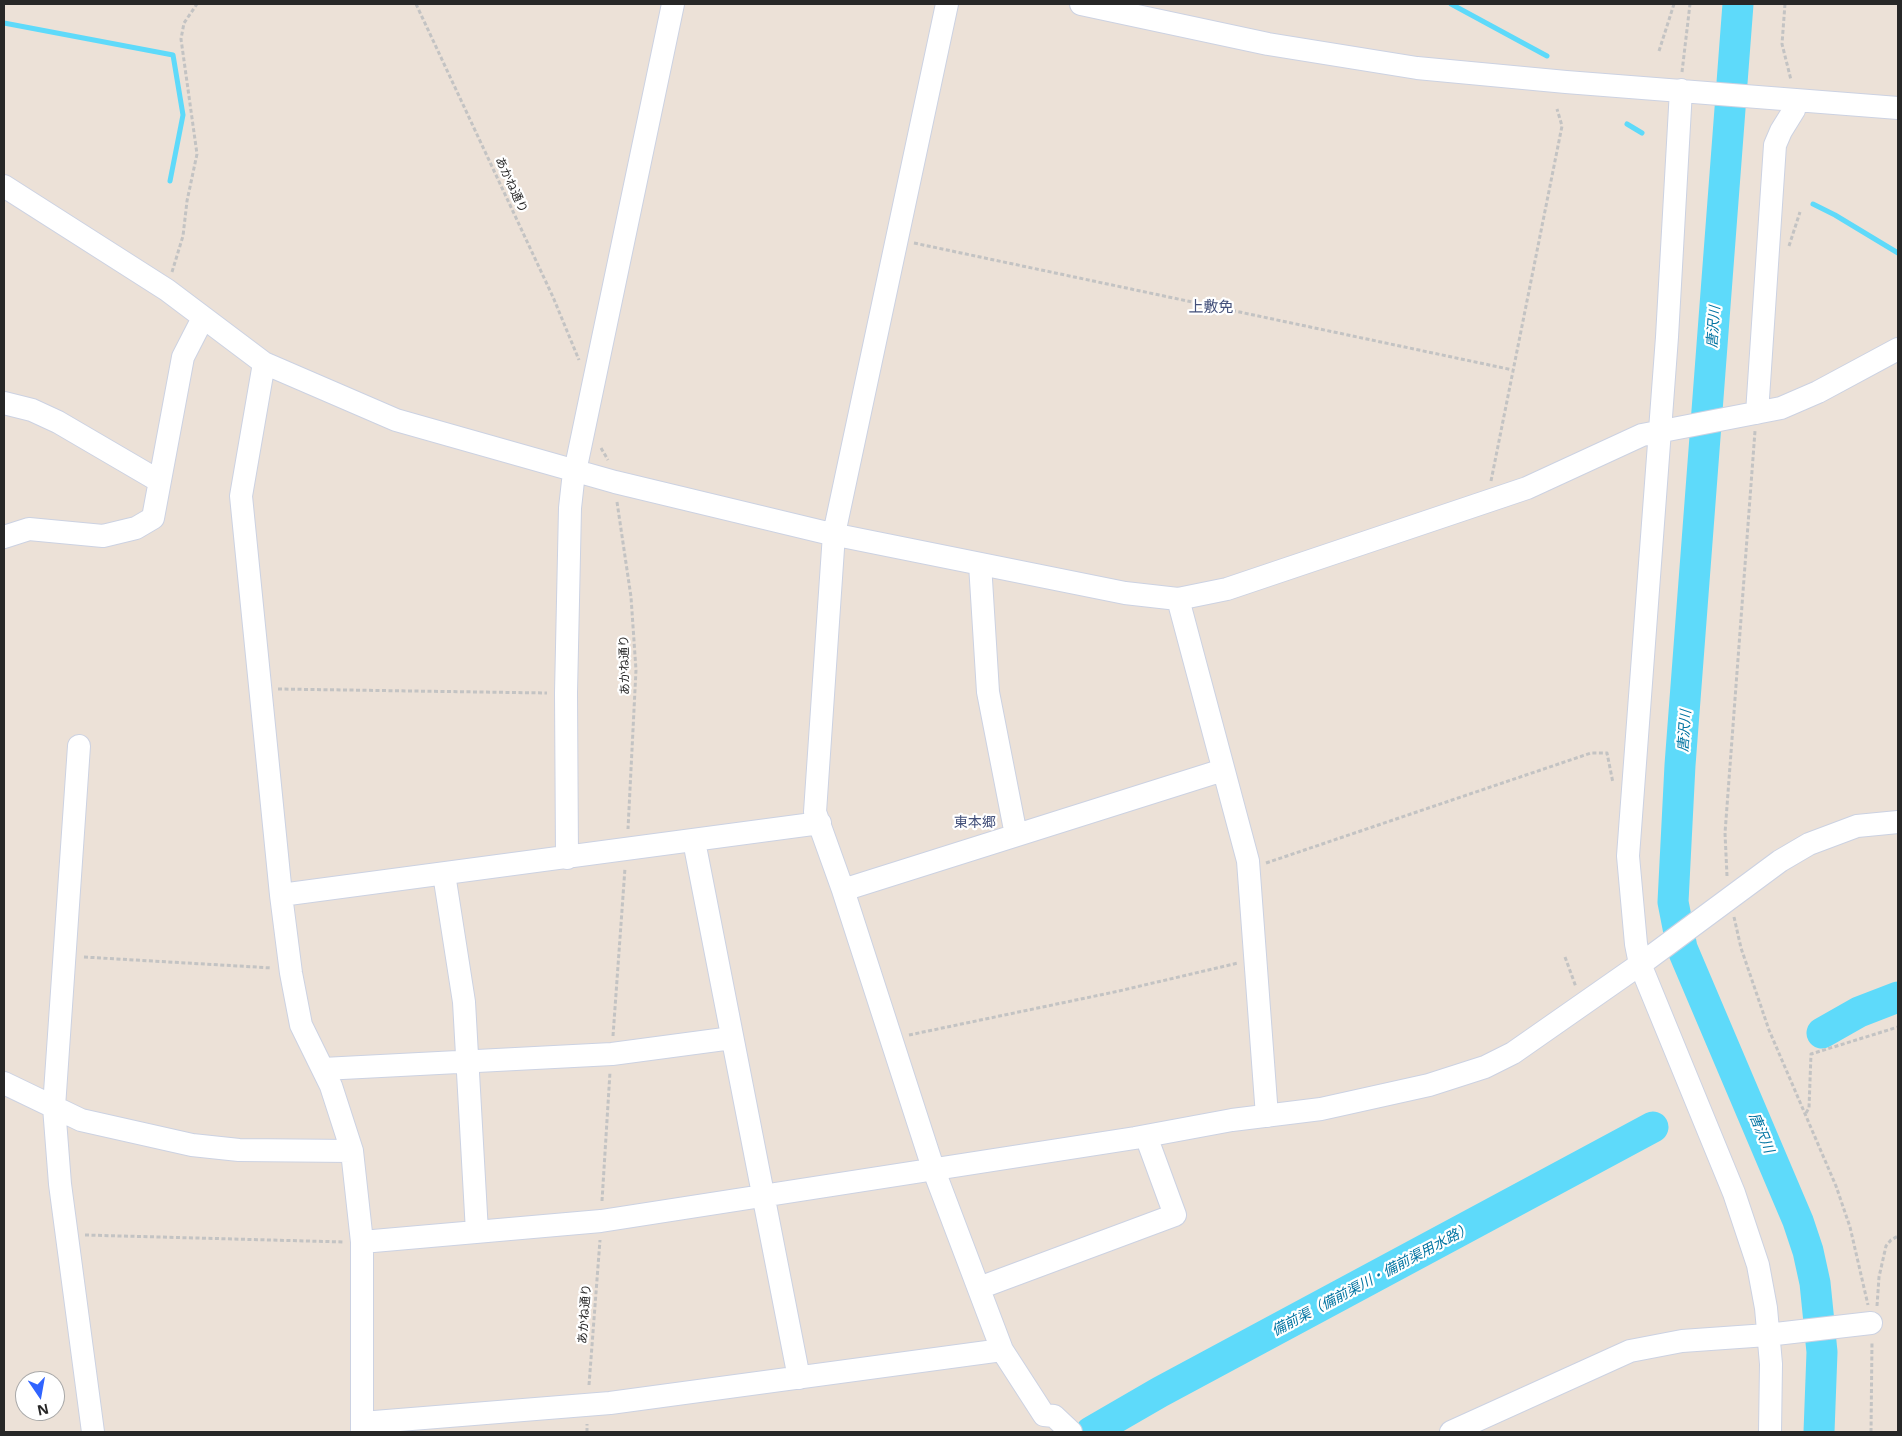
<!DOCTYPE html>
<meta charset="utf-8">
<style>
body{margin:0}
#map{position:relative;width:1902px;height:1436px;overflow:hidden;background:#ece1d7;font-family:"Noto Sans",sans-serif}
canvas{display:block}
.frame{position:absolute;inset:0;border:5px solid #272727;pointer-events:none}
.north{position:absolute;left:15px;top:1371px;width:50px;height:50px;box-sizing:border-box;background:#fff;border:1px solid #a9a9a9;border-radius:50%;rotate:168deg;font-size:14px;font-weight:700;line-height:20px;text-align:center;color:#272727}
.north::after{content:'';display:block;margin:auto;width:18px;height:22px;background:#3064ff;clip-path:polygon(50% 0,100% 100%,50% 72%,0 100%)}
</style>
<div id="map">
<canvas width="1902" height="1436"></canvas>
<div class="frame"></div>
<div class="north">N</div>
</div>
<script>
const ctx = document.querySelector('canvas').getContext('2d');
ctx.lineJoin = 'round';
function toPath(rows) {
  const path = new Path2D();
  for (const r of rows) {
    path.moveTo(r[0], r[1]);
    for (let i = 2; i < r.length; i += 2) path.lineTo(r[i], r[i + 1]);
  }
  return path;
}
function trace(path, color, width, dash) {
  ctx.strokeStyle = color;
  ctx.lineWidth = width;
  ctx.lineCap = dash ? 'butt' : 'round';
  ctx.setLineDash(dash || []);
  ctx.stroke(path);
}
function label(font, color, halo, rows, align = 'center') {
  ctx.font = font + ' "Noto Sans","Noto Sans JP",sans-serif';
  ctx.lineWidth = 4.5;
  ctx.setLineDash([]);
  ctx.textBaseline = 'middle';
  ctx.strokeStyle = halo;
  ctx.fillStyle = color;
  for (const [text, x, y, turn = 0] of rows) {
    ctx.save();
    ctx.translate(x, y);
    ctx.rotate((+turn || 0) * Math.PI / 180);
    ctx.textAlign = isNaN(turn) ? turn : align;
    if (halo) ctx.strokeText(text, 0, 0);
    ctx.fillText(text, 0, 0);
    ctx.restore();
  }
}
trace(toPath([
 [1451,4,1547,56],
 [4,23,173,55,183,115,170,181],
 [1627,124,1642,133],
 [1813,204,1835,215,1898,253]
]), '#5edafa', 5);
trace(toPath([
 [1738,4,1680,765,1673,902,1682,948,1798,1221,1808,1251,1815,1283,1822,1352,1819,1432],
 [1822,1033,1859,1012,1898,997],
 [1091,1432,1160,1392,1653,1127]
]), '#5edafa', 31);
const minor = toPath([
 [947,4,834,534,815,812,843,890,933,1168,1002,1350,1044,1415,1054,1416,1071,1432],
 [1081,4,1268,44,1417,68,1566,82,1898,108],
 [1681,90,1667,337,1628,856,1636,944,1640,964,1734,1193,1758,1265,1766,1308,1771,1364,1770,1432],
 [4,186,167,290,264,363,396,420,615,482,827,533,1125,593,1178,599,1227,589,1527,488,1642,435,1781,408,1818,392,1898,349],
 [264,363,241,496,281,895,291,973,301,1025,331,1086,352,1151,362,1242,362,1432],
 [4,403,32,410,58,422,159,481],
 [1757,413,1775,145,1781,131,1794,110,1796,100],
 [4,537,29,529,103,536,136,528,153,518,183,357,203,318],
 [980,564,988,692,1016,835],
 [1178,599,1248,861,1267,1116],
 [79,746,54,1107,60,1184,93,1432],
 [694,841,799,1378],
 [567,858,566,693,570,508,573,481,673,4],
 [444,874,464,1002,477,1232],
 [843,890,1223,770],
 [281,895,820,823],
 [323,1069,612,1054,732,1038],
 [4,1083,81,1120,192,1145,239,1150,352,1151],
 [362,1242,601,1221,1135,1138,1232,1120,1321,1109,1429,1085,1485,1067,1513,1053,1649,958,1780,861,1809,844,1857,826,1898,822],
 [979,1288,1175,1215,1146,1136],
 [362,1423,610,1403,1002,1350],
 [1451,1432,1630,1351,1682,1341,1767,1335,1871,1323]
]);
trace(minor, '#ccd2e2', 24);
trace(toPath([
 [416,4,553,297,579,360],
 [1785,4,1782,44,1791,80],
 [1659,51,1674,4],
 [1682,72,1690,4],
 [914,243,1513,370],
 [1789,246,1800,212],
 [172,272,183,236,187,201,197,154,181,39,184,23,197,4],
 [601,448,608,460],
 [1491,481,1562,126,1557,109],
 [617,502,631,597,636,670,628,829],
 [278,689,547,693],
 [1266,863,1591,753,1607,753,1613,783],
 [1727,876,1725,833,1755,431],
 [1734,917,1741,948,1769,1030,1836,1186,1850,1227,1868,1305],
 [84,957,272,968],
 [1565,957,1576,987],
 [909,1035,1119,991,1238,963],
 [613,1036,625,868],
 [1806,1113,1809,1108,1811,1054,1898,1027],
 [602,1201,610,1072],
 [85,1235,344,1242],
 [1877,1306,1879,1277,1886,1246,1891,1240,1898,1236],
 [589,1385,600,1240],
 [587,1432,587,1424],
 [1871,1432,1872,1341]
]), '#c3c3c3', 3, [4, 2.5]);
trace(minor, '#fff', 22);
label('12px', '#272727', '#fff', [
 ["あかね通り",511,185,65],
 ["あかね通り",625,665,-91],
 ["あかね通り",585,1314,-86]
]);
label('italic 14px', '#0174a2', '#fff', [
 ["唐沢川",1714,327,-86],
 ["唐沢川",1685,731,-86],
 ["唐沢川",1761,1133,67],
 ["備前渠（備前渠川・備前渠用水路）",1372,1280,-28]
]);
label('14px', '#44517b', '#fff', [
 ["東本郷",975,823]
]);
label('15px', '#44517b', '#fff', [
 ["上敷免",1211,308]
]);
</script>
